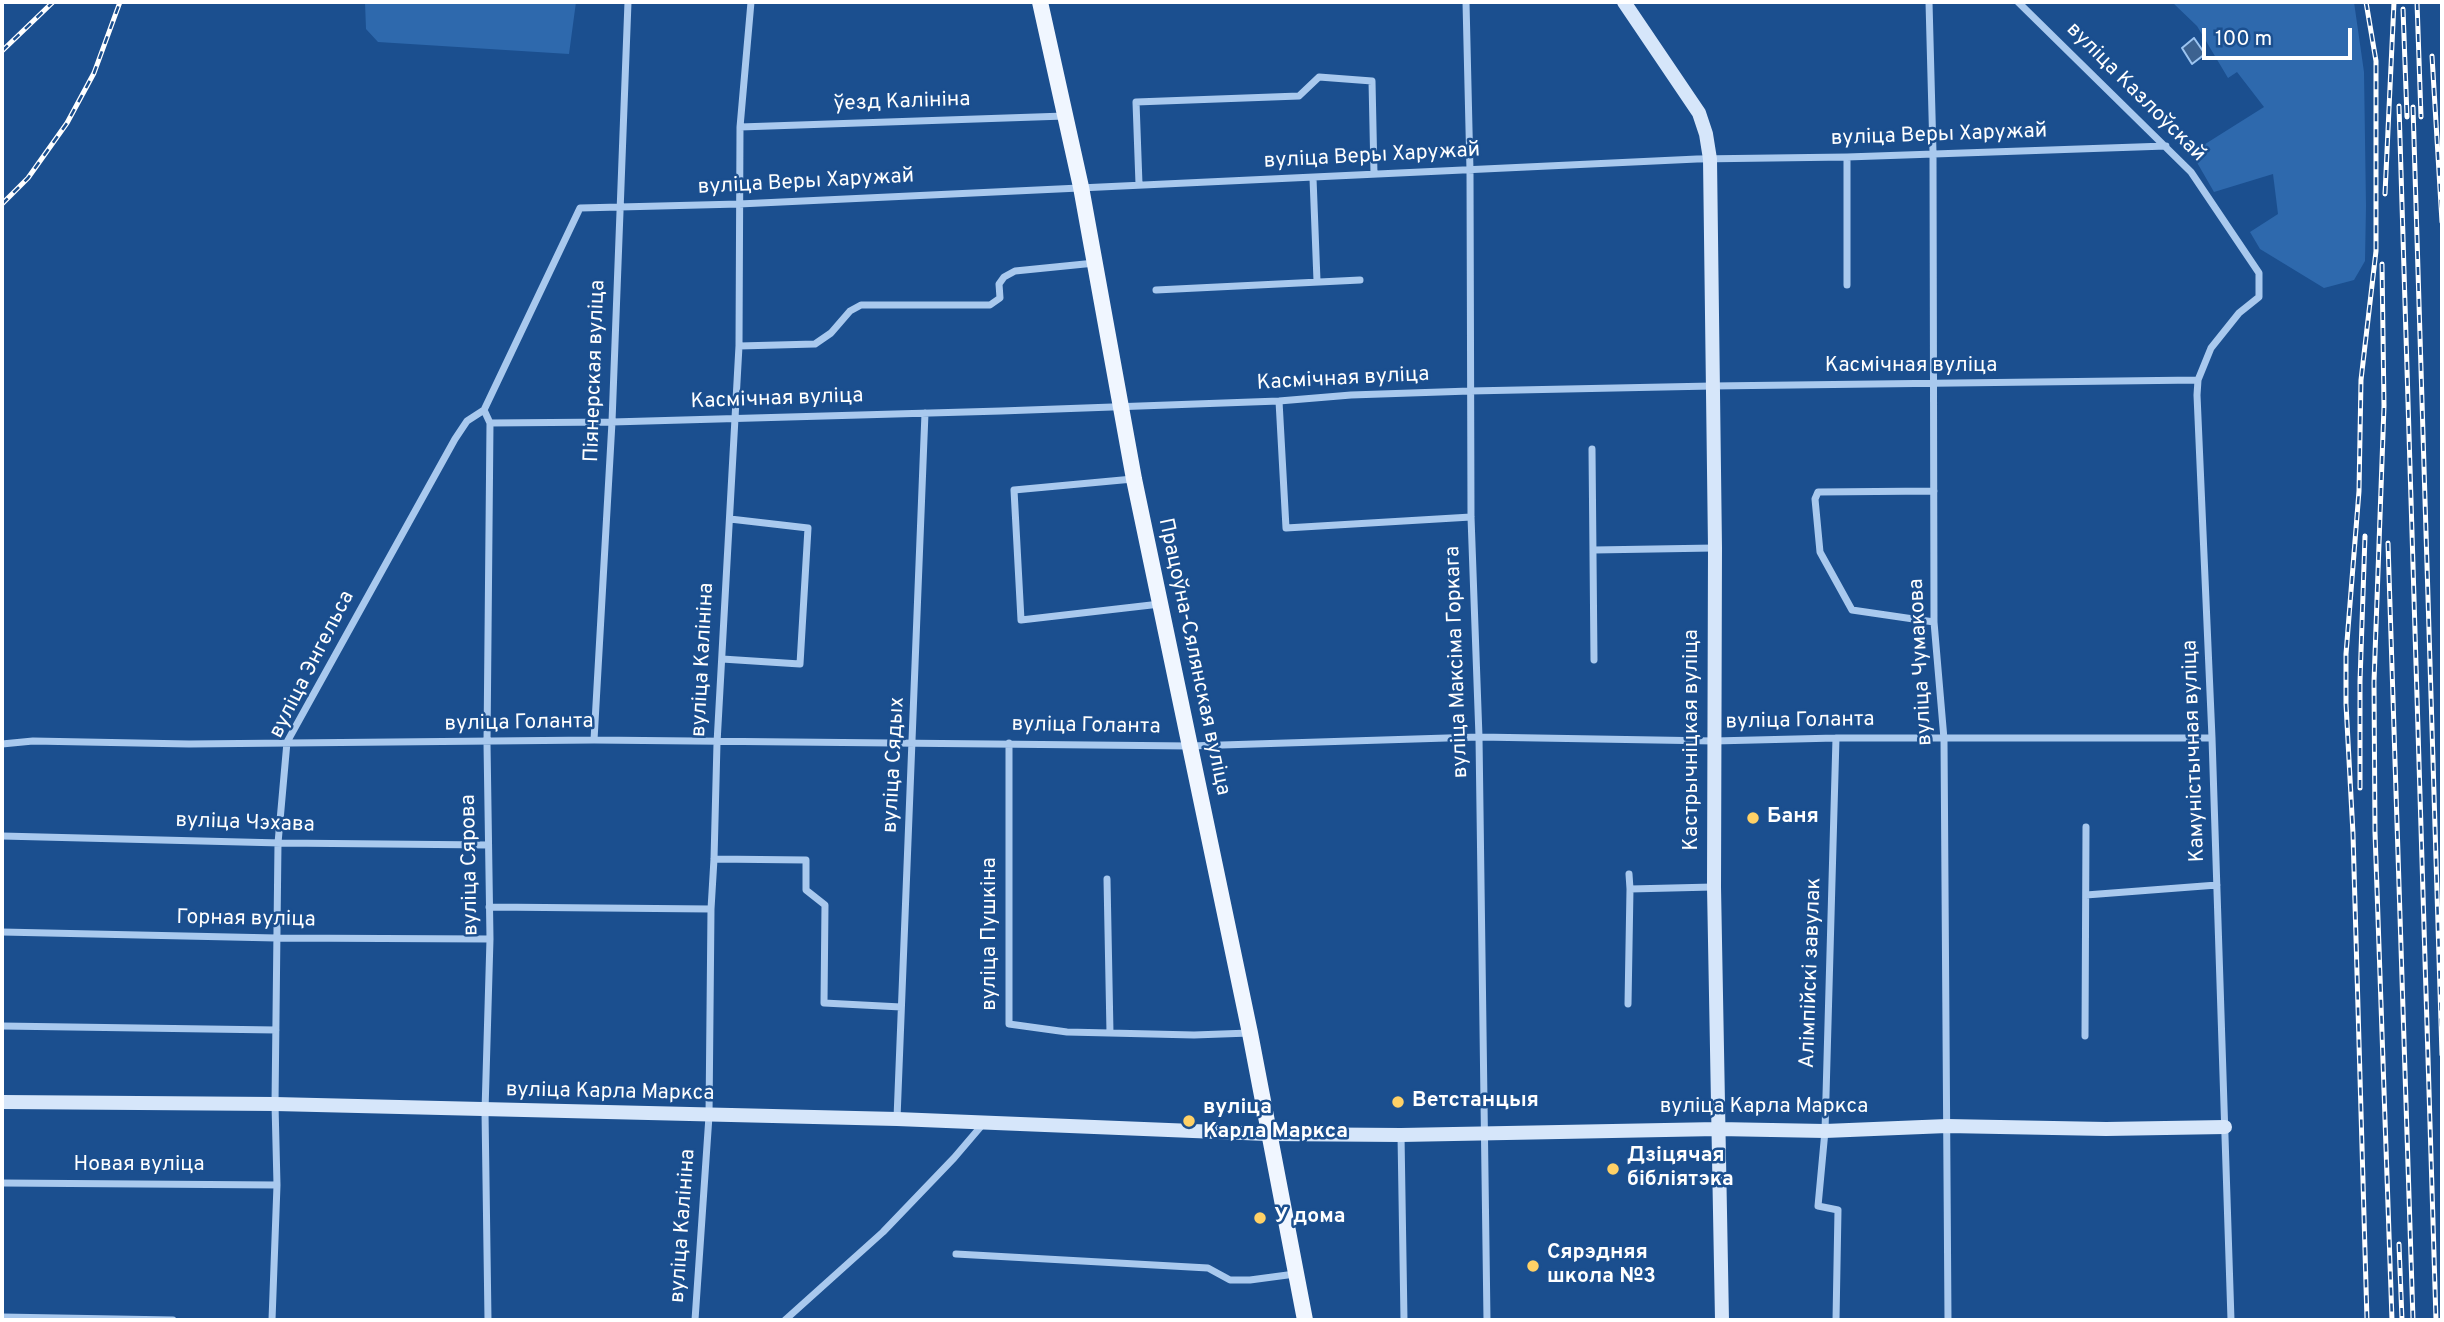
<!DOCTYPE html>
<meta charset="utf-8">
<style>
body{margin:0}
#map{position:relative;width:2444px;height:1322px;overflow:hidden;background:#1b4f8f;font-family:Overpass,sans-serif}
canvas{display:block}
.frame{position:absolute;inset:0;border:4px solid #fff;pointer-events:none}
.scale{position:absolute;left:2202px;top:28px;width:150px;height:32px;box-sizing:border-box;border:4px solid #fff;border-top:0;padding-left:9px;font-size:21px;line-height:24px;white-space:nowrap;color:#fff;-webkit-text-stroke:5px #1b4f8f;paint-order:stroke}
</style>
<div id="map">
<canvas width="2444" height="1322"></canvas>
<div class="frame"></div>
<div class="scale">100 m</div>
</div>
<script>
const ctx = document.querySelector('canvas').getContext('2d');
ctx.lineJoin = 'round';
function fill(path, color) {
  ctx.fillStyle = color;
  ctx.fill(path, 'evenodd');
}
function toPath(rows) {
  const path = new Path2D();
  for (const r of rows) {
    path.moveTo(r[0], r[1]);
    for (let i = 2; i < r.length; i += 2) path.lineTo(r[i], r[i + 1]);
  }
  return path;
}
function trace(path, color, width, dash) {
  ctx.strokeStyle = color;
  ctx.lineWidth = width;
  ctx.lineCap = dash ? 'butt' : 'round';
  ctx.setLineDash(dash || []);
  ctx.stroke(path);
}
function label(font, color, halo, rows, align = 'center') {
  ctx.font = font + ' Overpass,sans-serif';
  ctx.lineWidth = 5;
  ctx.setLineDash([]);
  ctx.textBaseline = 'middle';
  ctx.strokeStyle = halo;
  ctx.fillStyle = color;
  for (const [text, x, y, turn = 0] of rows) {
    ctx.save();
    ctx.translate(x, y);
    ctx.rotate((+turn || 0) * Math.PI / 180);
    ctx.textAlign = isNaN(turn) ? turn : align;
    if (halo) ctx.strokeText(text, 0, 0);
    ctx.fillText(text, 0, 0);
    ctx.restore();
  }
}
fill(toPath([
 [365,2,576,2,569,54,378,42,366,29],
 [2172,2,2354,2,2364,72,2366,206,2365,261,2354,280,2324,288,2260,249,2250,232,2278,214,2273,174,2214,192,2195,159,2202,146,2264,107,2237,72,2228,78,2197,26]
]), '#2e69ad');
const water = toPath([
 [2194,38,2205,54,2192,64,2182,48,2194,38]
]);
fill(water, '#3c6290');
trace(water, '#9cc4f0', 2);
trace(toPath([
 [1466,2,1470,171,1471,517,1479,737,1487,1320],
 [1929,2,1933,152,1934,622,1944,739,1948,1320],
 [2018,2,2191,172,2259,273,2259,297,2239,313,2211,348,2198,380,2197,395,2212,738,2231,1320],
 [740,127,1065,116],
 [1847,157,1847,285],
 [1313,178,1317,281],
 [1139,184,1136,102,1299,96,1319,77,1372,81,1374,174],
 [1156,290,1360,280],
 [739,346,815,344,831,333,850,311,861,305,990,305,1000,298,999,284,1004,277,1015,271,1095,263],
 [1279,401,1286,528,1471,517],
 [484,410,490,423,487,743,490,939,485,1111,488,1320],
 [490,423,612,422,1001,411,1279,401,1351,395,1470,391,1712,386,2198,380],
 [1592,449,1594,660],
 [1133,479,1014,490,1021,620,1160,604],
 [1594,550,1714,548],
 [1934,622,1852,610,1820,552,1815,499,1818,492,1934,491],
 [722,659,800,664,808,528,730,519],
 [594,740,612,422,628,2],
 [1009,743,1009,1024,1067,1032,1194,1035,1250,1033],
 [2,744,33,741,189,744,594,740,1190,746,1479,737,1714,741,1836,738,2212,738],
 [2,836,281,843,488,845],
 [714,859,806,860,806,890,825,905,824,1003,901,1007],
 [1629,874,1630,889],
 [1107,879,1110,1033],
 [2086,895,2217,885],
 [489,907,711,909],
 [2,932,276,938,490,939],
 [1628,1004,1630,889,1713,887],
 [2,1026,276,1030],
 [2085,1036,2086,827],
 [897,1118,925,413],
 [1401,1135,1404,1320],
 [2,1183,277,1185],
 [956,1254,1208,1268,1230,1280,1250,1280,1295,1274],
 [2,1317,173,1320],
 [272,1320,277,1185,275,1104,278,843,287,742,455,439,467,421,484,410,580,208,739,204,1697,159,1847,157,2166,146],
 [695,1320,709,1116,711,909,714,859,717,743,739,346,740,127,751,2],
 [785,1320,883,1232,954,1158,983,1124],
 [1836,1320,1838,1210,1818,1206,1825,1131,1836,738]
]), '#a9c9ee', 7);
trace(toPath([
 [1624,2,1699,113,1706,134,1710,159,1715,548,1714,887,1722,1320],
 [2,1102,275,1104,897,1119,1267,1134,1401,1135,1718,1129,1825,1131,1947,1126,2106,1129,2225,1127]
]), '#d6e6fa', 14);
trace(toPath([
 [1040,2,1081,187,1134,479,1250,1033,1305,1320]
]), '#f0f6ff', 16);
const rail = toPath([
 [2366,2,2376,61,2376,251,2361,380,2359,491,2346,654,2346,704,2353,834,2367,1320],
 [2417,2,2421,117],
 [2403,9,2407,117],
 [2,51,53,2],
 [2432,56,2442,222],
 [2399,106,2436,1320],
 [2413,107,2442,1055],
 [2385,194,2394,2],
 [2,204,28,178,67,123,94,73,120,2],
 [2382,264,2384,406,2374,682,2375,832,2392,1320],
 [2388,543,2413,1320],
 [2360,788,2360,681,2365,536],
 [2399,1244,2402,1320]
]);
trace(rail, '#fff', 5);
trace(rail, '#1b4f8f', 2.5, [8]);
for (const [x, y, r, color] of [
 [1753,818,7,"#ffd166"],
 [1398,1102,7,"#ffd166"],
 [1189,1121,7,"#ffd166"],
 [1613,1169,7,"#ffd166"],
 [1260,1218,7,"#ffd166"],
 [1533,1266,7,"#ffd166"]
]) {
  const dot = new Path2D();
  dot.arc(x, y, r, 0, 2 * Math.PI);
  ctx.fillStyle = color;
  ctx.fill(dot);
  trace(dot, '#1b4f8f', 2.5);
}
label('21px', '#fff', '#1b4f8f', [
 ["вуліца Казлоўскай",2135,93,45],
 ["ўезд Калініна",902,103,-2],
 ["вуліца Веры Харужай",1939,136,-2],
 ["вуліца Веры Харужай",1372,157,-3],
 ["вуліца Веры Харужай",806,183,-3],
 ["Касмічная вуліца",1911,367],
 ["Піянерская вуліца",596,371,-88],
 ["Касмічная вуліца",1343,380,-3],
 ["Касмічная вуліца",777,400,-2],
 ["Працоўна-Сялянская вуліца",1193,657,78],
 ["вуліца Калініна",704,660,-87],
 ["вуліца Максіма Горкага",1458,662,-92],
 ["вуліца Чумакова",1922,662,-93],
 ["вуліца Энгельса",313,665,-63],
 ["вуліца Голанта",1800,722,-1],
 ["вуліца Голанта",519,724,-1],
 ["вуліца Голанта",1086,727,1],
 ["Кастрычніцкая вуліца",1693,740,-90],
 ["Камуністычная вуліца",2195,751,-92],
 ["вуліца Сядых",895,765,-87],
 ["вуліца Чэхава",245,824,2],
 ["вуліца Сярова",471,865,-91],
 ["Горная вуліца",246,920,1],
 ["вуліца Пушкіна",991,934,-90],
 ["Алімпійскі завулак",1812,973,-88],
 ["вуліца Карла Маркса",610,1093,1],
 ["вуліца Карла Маркса",1764,1108],
 ["Новая вуліца",139,1166],
 ["вуліца Калініна",684,1226,-86]
]);
label('bold 21px', '#fff', '#1b4f8f', [
 ["Баня",1767,818],
 ["Ветстанцыя",1412,1102],
 ["вуліца",1203,1109],
 ["Карла Маркса",1203,1133],
 ["Дзіцячая",1627,1157],
 ["бібліятэка",1627,1181],
 ["У дома",1274,1218],
 ["Сярэдняя",1547,1254],
 ["школа №3",1547,1278]
], 'left');
</script>
